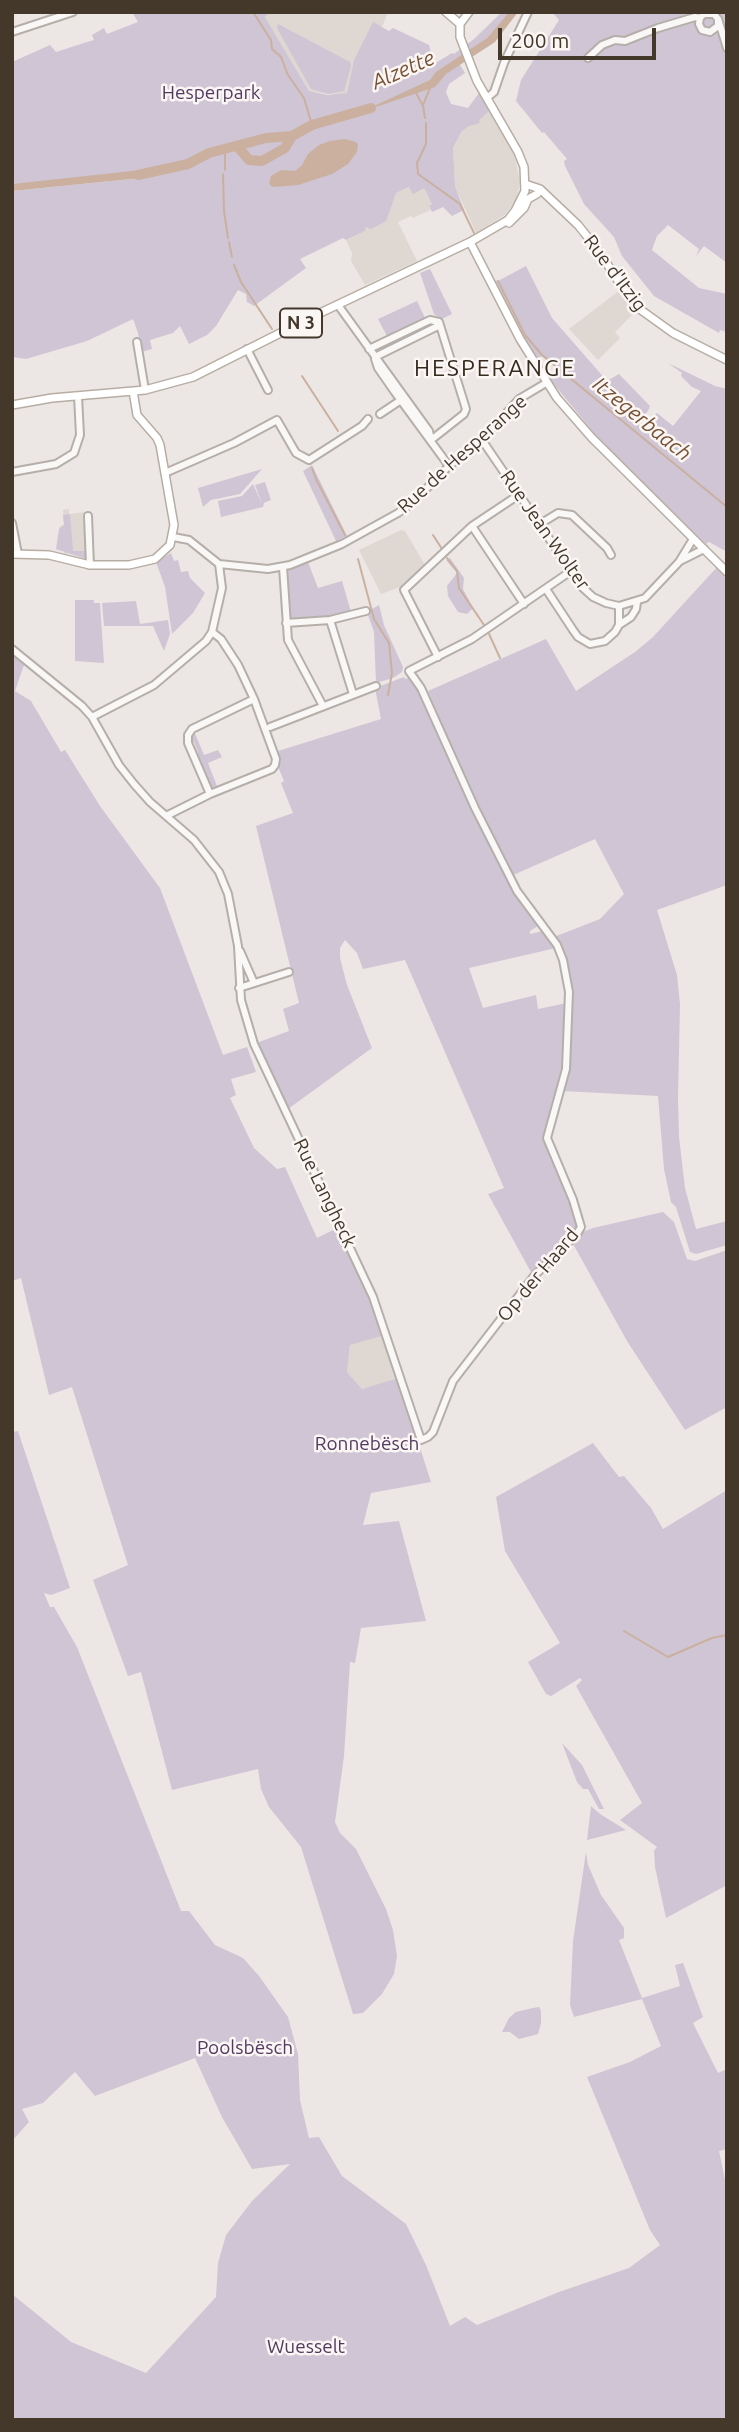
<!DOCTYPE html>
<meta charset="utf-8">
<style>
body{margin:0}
#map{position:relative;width:739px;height:2432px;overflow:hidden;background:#ece7e4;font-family:Ubuntu,sans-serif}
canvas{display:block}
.frame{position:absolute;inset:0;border:14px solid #44382b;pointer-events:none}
.scale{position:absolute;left:498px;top:28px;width:158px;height:32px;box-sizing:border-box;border:4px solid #44382b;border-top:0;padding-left:9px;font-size:21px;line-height:24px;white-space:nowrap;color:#44382b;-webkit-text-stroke:5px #f9f6f4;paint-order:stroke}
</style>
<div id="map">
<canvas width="739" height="2432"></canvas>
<div class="frame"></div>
<div class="scale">200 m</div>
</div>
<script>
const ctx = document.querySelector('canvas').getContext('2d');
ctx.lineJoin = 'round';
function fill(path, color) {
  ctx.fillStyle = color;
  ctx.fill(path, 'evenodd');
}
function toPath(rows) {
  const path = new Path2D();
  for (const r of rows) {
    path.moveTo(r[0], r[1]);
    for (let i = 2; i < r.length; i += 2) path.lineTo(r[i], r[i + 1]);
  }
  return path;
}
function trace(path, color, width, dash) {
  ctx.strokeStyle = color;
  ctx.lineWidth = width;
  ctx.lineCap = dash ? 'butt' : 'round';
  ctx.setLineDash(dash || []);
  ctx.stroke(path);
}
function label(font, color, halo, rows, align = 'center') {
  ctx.font = font + ' Ubuntu,sans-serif';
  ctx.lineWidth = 5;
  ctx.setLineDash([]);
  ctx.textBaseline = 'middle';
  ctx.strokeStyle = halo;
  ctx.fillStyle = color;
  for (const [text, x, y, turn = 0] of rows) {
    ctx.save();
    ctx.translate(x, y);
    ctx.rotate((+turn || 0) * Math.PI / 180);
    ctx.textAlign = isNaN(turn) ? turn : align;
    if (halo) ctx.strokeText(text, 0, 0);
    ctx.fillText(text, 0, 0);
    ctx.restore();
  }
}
fill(toPath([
 [270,12,388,12,382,27,373,23,354,60,347,93,334,95,309,91,265,17],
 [489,111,514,153,520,182,517,198,506,214,476,233,455,186,453,149,462,131],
 [410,187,424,188,432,204,429,206,430,210,413,218,411,216,398,222,417,261,365,285,351,261,352,253,346,240,365,231,366,227,371,228,396,193],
 [620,290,636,311,615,332,620,338,598,360,569,329],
 [69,509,69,514,85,512,88,551,64,554,64,551,57,550,60,526,64,525,63,510],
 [401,530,405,531,425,565,400,587,381,594,359,550],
 [381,1335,395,1380,362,1389,347,1372,350,1345]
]), '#ded7d2');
fill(toPath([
 [132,12,270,12,265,17,309,91,328,95,347,93,354,60,373,22,389,31,393,28,429,45,434,64,452,53,454,54,474,39,502,12,509,12,487,38,457,60,465,73,449,84,446,92,451,104,468,108,479,93,489,111,479,120,480,123,469,126,462,131,453,148,455,186,464,210,452,216,443,207,432,212,429,206,432,204,424,188,413,194,409,187,396,193,386,221,371,229,366,227,365,231,346,240,343,238,300,259,306,268,254,306,247,302,246,294,238,290,216,326,207,335,189,344,180,326,173,333,150,340,152,349,141,352,138,333,133,319,87,341,26,359,12,357,12,191,151,177,12,184,12,62,50,45,56,52,84,43,94,40,92,35,104,28,107,34,138,22],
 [552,12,727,12,727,263,704,246,696,256,699,249,668,225,657,236,652,250,699,288,727,294,727,332,720,330,719,333,654,296,622,256,614,237,584,204,565,166,564,161,567,159,544,132,542,133,516,101,521,80,559,20],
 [278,24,350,62,351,66,344,91,328,94,311,89,277,28],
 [526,266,552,318,607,381,619,374,650,406,648,411,637,423,642,428,657,413,673,426,701,391,692,387,681,376,682,373,668,363,715,386,727,389,727,552,709,542,706,544,608,450,548,377,559,370,542,356,538,359,523,337,493,280,498,281],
 [430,269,452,314,442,319,434,314,420,273],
 [417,301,426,320,388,338,378,319],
 [312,465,347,536,336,541,303,471],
 [262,469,240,494,211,500,203,507,198,488],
 [265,482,271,500,264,503,263,507,221,517,218,501,242,496,253,484,262,504,255,485],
 [70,514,73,551,88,551,89,560,56,549,59,529,64,525,63,515],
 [171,553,174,561,178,560,181,572,188,571,190,578,205,593,193,613,172,634,165,587,156,562],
 [450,558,464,578,463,589,473,608,467,614,458,612,448,596,447,586,457,573,446,560],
 [308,562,318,588,342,581,351,612,327,617,289,620,286,570],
 [718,566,727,575,727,885,657,910,677,975,680,1004,678,1098,679,1137,685,1188,696,1229,727,1221,727,1245,696,1254,690,1252,676,1207,671,1202,664,1169,658,1096,563,1091,568,1067,571,997,554,937,600,919,624,894,595,839,511,876,459,765,428,691,546,639,576,691,635,652,653,637],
 [75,600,94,600,94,603,100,603,104,663,75,661],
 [136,601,140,624,168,620,170,634,164,651,153,626,104,626,102,603],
 [379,605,384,625,403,667,402,672,393,678,376,683,374,632,367,612],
 [12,655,25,662,15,691,31,701,61,752,65,750,100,806,160,888,223,1055,247,1047,256,1072,231,1079,236,1095,230,1098,254,1148,277,1169,285,1167,317,1238,337,1228,377,1314,431,1482,371,1493,363,1525,399,1521,426,1621,361,1628,355,1663,350,1662,344,1756,335,1822,340,1833,356,1849,386,1909,393,1930,397,1956,394,1974,382,1994,363,2013,353,2014,301,1847,269,1807,261,1789,258,1769,172,1790,141,1672,128,1676,93,1580,128,1565,72,1387,49,1395,21,1278,12,1281],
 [381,1336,395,1379,362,1389,347,1372,350,1345],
 [404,677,405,679,409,678,420,691,480,825,516,895,538,926,530,931,530,934,543,931,556,948,469,968,483,1008,536,995,538,1009,567,1003,563,1074,546,1134,579,1220,578,1228,532,1274,488,1194,504,1188,405,960,363,969,357,953,345,940,340,948,340,958,347,985,372,1048,288,1109,260,1049,259,1042,289,1031,283,1009,299,1003,256,826,293,813,281,783,284,781,279,769,278,751,381,719,375,688],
 [194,731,204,755,218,750,222,757,208,763,217,786,212,789,195,754,198,753,194,742,190,743,191,733],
 [663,1212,674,1222,687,1259,695,1261,727,1250,727,1407,685,1430,627,1341,572,1242,583,1232,593,1228],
 [18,1431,70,1588,51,1595,44,1593,50,1607,54,1607,77,1647,181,1911,189,1911,215,1945,243,1958,259,1976,288,2017,298,2054,300,2100,309,2138,319,2137,342,2176,406,2224,426,2265,450,2326,465,2317,477,2325,559,2292,629,2268,660,2245,650,2230,587,2077,630,2062,661,2046,642,1999,574,2017,570,2005,573,1941,586,1852,588,1865,601,1895,624,1928,624,1938,619,1940,642,1998,680,1986,675,1965,683,1963,703,2017,693,2023,718,2073,727,2069,727,2149,719,2151,727,2189,727,2420,12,2420,12,2294,71,2342,146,2373,216,2297,218,2263,226,2235,252,2201,290,2164,252,2169,222,2117,195,2058,95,2096,75,2072,43,2103,22,2109,29,2122,12,2141,12,1432],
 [593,1443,619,1477,624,1476,651,1508,663,1529,727,1490,727,1885,666,1918,655,1867,654,1851,657,1847,620,1820,642,1803,576,1686,582,1680,580,1678,551,1696,546,1694,528,1662,560,1643,505,1551,496,1497],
 [562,1743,582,1765,604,1809,599,1809,588,1789,583,1789,577,1782],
 [591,1806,600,1814,626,1830,587,1840],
 [533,2008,539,2007,541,2011,541,2023,538,2034,519,2039,510,2032,502,2032,509,2018,516,2012]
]), '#cfc5d5');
fill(toPath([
 [509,12,518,12,495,42,446,74,435,87,361,112,430,80,436,72,487,38],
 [345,139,356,142,358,145,357,152,348,164,332,174,298,185,273,187,269,184,271,176,281,170,295,171,302,165,308,154,319,145,330,141],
 [150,169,151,177,12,191,12,184]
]), '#cbb09f');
trace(toPath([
 [253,12,271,40,272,49,281,57,288,75,304,98,312,125],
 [416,93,423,106,425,118],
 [423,105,430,88],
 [426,123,426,144,417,163,418,174,460,204,474,233],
 [225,170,225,149],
 [223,174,224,211,228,238],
 [229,242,232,257],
 [234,265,241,282,272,329],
 [498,281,525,335,542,355,727,507],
 [302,376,338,431],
 [312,468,316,479,345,535],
 [433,535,442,549],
 [447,558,457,571,459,588,484,625],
 [358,559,374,619,389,643,392,673,388,695],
 [489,634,500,658],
 [624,1631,668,1657,712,1638,727,1635]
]), '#cbb09f', 2);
trace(toPath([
 [238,147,249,160,262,161,285,148,292,136],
 [138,175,188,164,209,153,266,138,292,136,312,125,371,108]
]), '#cbb09f', 10);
const minor = toPath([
 [718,19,718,26,710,32,702,30,699,24,700,18,704,14,714,14,718,19,727,48],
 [12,32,73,12],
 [588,58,602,45,615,40,625,41,658,28,695,17,700,18],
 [487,98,494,92,504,63,528,12],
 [338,305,429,431,431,440],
 [137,342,145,390],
 [247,349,268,390],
 [369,349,430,320,439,322,466,409,464,414,431,440],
 [375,357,440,325],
 [375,359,378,368,394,391,449,466],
 [380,414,401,400],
 [482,440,582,587,593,597,606,603,619,606,645,598,679,562,693,539],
 [12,472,56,464,74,453,80,435,78,396],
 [165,473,234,443,277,420,296,453,309,460,362,426,368,419],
 [88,516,90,565],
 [12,523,18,554],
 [540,524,558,513,572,515,607,548,611,555],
 [472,526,524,604],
 [680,561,704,549],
 [219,564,268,569,290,565,342,544,398,513,412,503,449,466,482,440,519,399,546,383],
 [283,567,288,640,323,706],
 [546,589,573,630,578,637,590,644,605,641,615,632,619,625,619,606],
 [330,620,353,694],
 [286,623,330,620,366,611],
 [619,625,631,617,636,609,637,602],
 [12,649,82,706,92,717,119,765,134,784,150,802,194,840,219,872,228,894,238,946,241,1000,254,1044,373,1297,421,1440,428,1437,433,1432,453,1381,534,1276,577,1234,581,1227,573,1200,547,1138,566,1069,569,992,563,960,557,945,517,891,475,808,421,688,409,671,472,639,571,571],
 [438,657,404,590,472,526,520,494],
 [92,717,154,685,206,641,212,632,222,588,219,564,189,540,173,537],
 [270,727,376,686],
 [210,794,188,743,188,735,192,729,254,699],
 [166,816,210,794,272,769,275,765,276,759,254,699,238,665,221,639,212,632],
 [240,951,254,983],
 [239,988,289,972]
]);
const major = toPath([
 [446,12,460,24],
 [525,184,540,189,578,225,598,250,628,296,641,310,673,333,727,360],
 [509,223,524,208,528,199,537,194],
 [470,242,520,339,557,398,592,438,727,572],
 [12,405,52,398,145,390,193,377,318,314,470,242,508,220,515,211,525,191,524,167,518,152,477,81,460,37,460,24,469,12],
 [12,554,49,555,90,565,129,565,155,559,170,545,174,525,160,445,157,438,137,415,133,391]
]);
trace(minor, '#b6afa9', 10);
trace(major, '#b7ada3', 10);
trace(minor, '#faf8f7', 6);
trace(major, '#fff', 7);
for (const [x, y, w] of [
 [301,323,42]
]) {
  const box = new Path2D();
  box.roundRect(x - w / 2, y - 14.5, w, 29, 5);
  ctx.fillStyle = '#f9f6f4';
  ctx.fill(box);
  trace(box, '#44382b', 2);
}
label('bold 18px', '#44382b', null, [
 ["N 3",301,323]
]);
label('19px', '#533960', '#f9f6f4', [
 ["Hesperpark",211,93],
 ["Ronnebësch",367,1444],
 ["Poolsbësch",245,2048],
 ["Wuesselt",306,2347]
]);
label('19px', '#44382b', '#f9f6f4', [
 ["Rue d'Itzig",615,273,53],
 ["Rue de Hesperange",462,454,-42],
 ["Rue Jean Wolter",545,530,55],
 ["Rue Langheck",325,1193,64],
 ["Op der Haard",538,1275,-50]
]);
label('italic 21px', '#785135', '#f9f6f4', [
 ["Alzette",403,70,-24],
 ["Itzegerbaach",642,419,39]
]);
ctx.letterSpacing = '2px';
label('23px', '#352a1d', '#f9f6f4', [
 ["HESPERANGE",495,368]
]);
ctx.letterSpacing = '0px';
</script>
